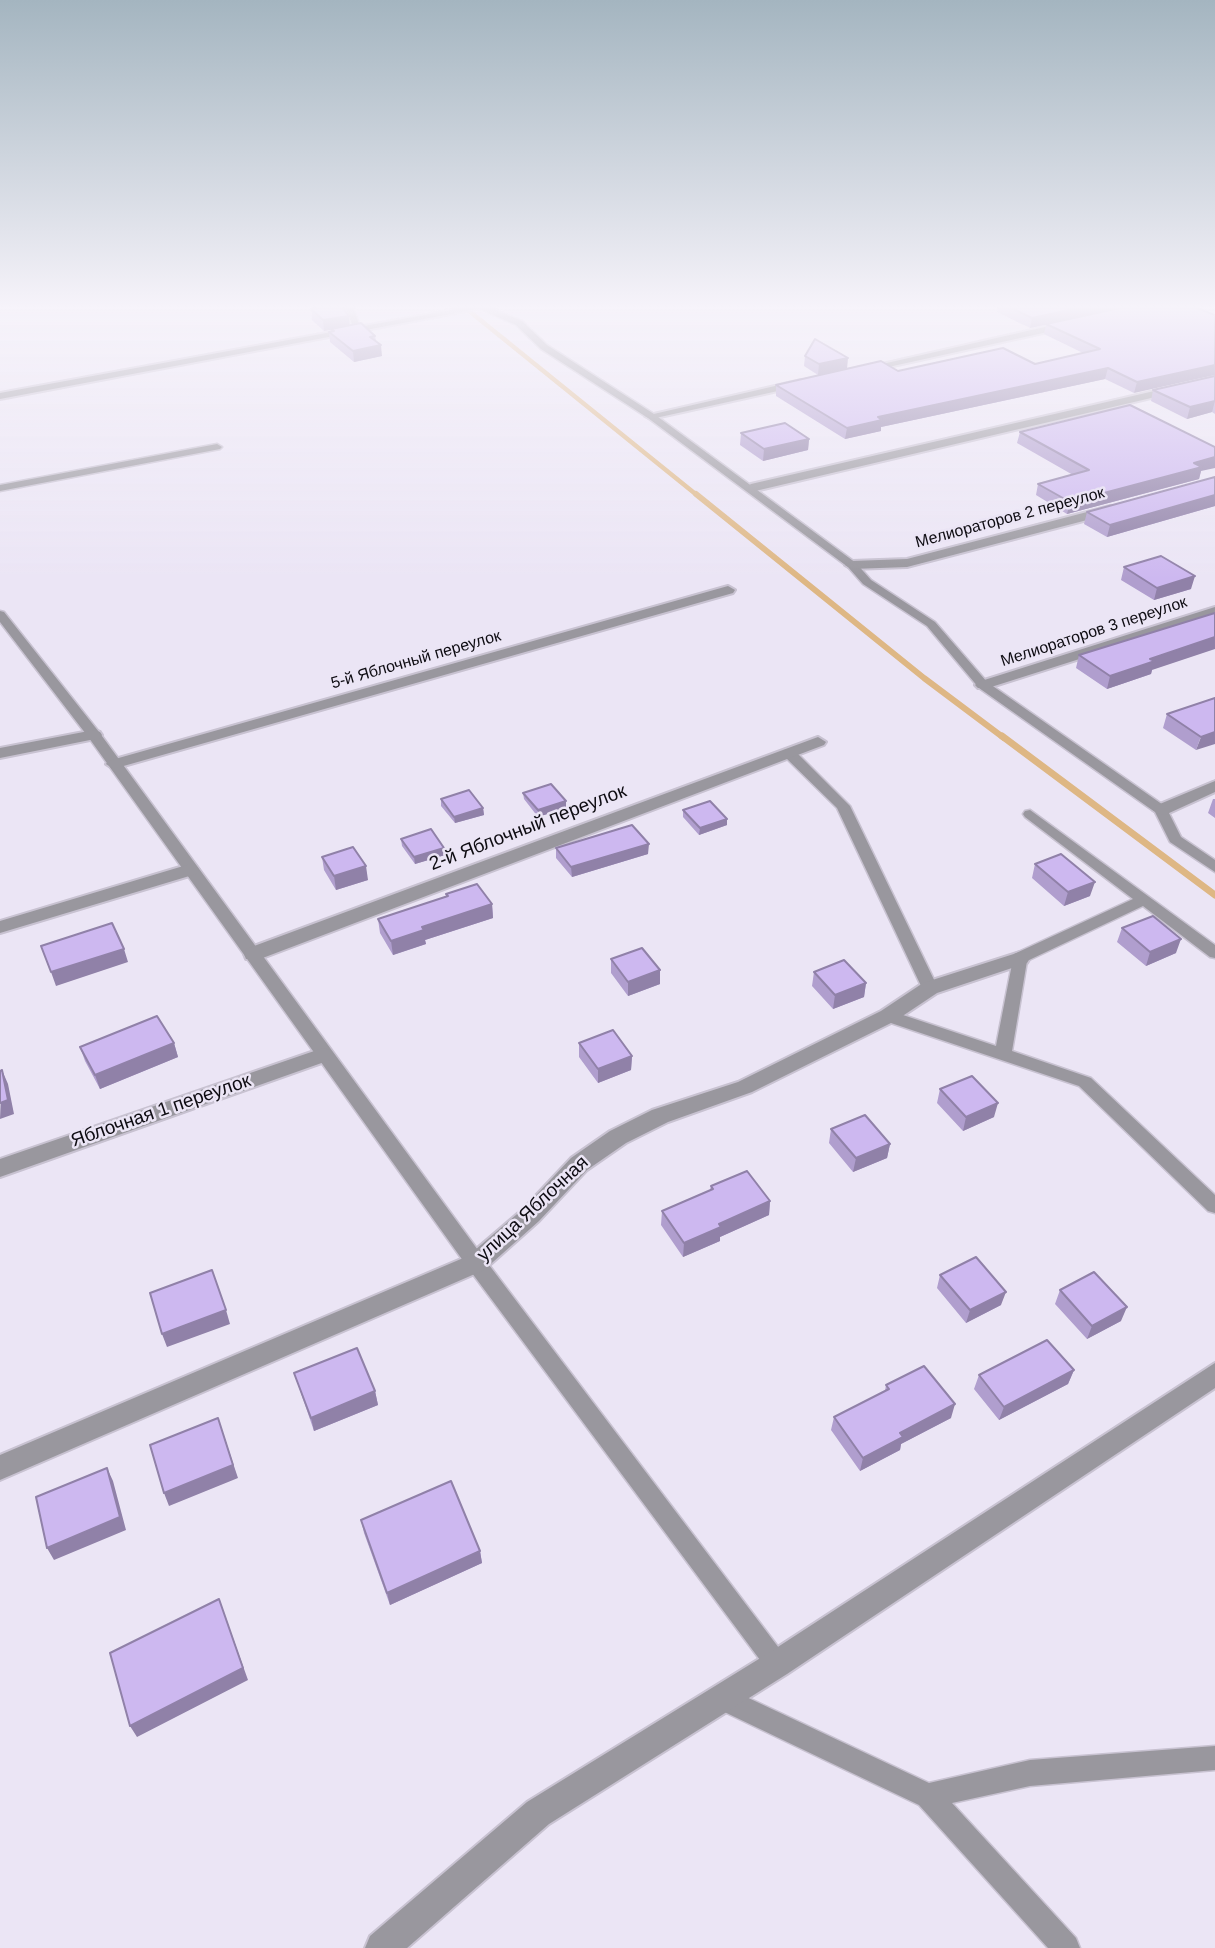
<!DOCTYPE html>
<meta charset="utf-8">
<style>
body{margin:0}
canvas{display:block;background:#ebe5f5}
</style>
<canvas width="1215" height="1948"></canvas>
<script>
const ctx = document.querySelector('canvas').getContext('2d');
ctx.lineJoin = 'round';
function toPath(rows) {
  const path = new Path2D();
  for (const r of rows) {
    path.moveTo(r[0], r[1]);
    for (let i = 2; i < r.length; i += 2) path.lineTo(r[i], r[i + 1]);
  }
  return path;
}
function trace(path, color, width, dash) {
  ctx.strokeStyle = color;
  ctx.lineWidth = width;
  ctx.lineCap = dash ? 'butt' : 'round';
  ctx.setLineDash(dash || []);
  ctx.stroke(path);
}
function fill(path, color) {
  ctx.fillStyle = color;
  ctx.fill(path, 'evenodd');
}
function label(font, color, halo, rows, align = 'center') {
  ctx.font = font + ' Helvetica,sans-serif';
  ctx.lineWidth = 5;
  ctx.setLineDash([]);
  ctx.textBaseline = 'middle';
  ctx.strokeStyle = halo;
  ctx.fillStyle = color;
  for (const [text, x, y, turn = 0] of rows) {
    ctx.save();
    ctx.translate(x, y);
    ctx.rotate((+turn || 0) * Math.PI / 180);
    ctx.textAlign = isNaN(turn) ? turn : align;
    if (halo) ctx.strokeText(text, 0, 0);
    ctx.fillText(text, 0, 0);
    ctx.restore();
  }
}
trace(toPath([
 [463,306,698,496]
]), '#deb784', 4.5);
trace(toPath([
 [696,494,924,678,1004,738]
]), '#deb784', 6);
trace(toPath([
 [1002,736,1215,895]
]), '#deb784', 7);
const service = toPath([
 [345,306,353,306,361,331,354,329,345,306],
 [480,306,487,306,522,321,547,345,654,414,856,563,871,580,935,622,987,682,1166,807,1181,837,1215,860,1215,872,1170,842,1155,812,979,688,927,626,863,584,848,567,648,418,541,349,516,325,480,309,480,306],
 [217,444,222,447,220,449,0,491,0,485,217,444],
 [0,611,4,612,99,732,483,1257,785,1656,789,1664,785,1672,777,1676,769,1672,469,1269,89,738,0,622,0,611],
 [789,749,794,750,850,806,938,988,936,992,930,993,922,988,837,808,784,756,784,750,789,749],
 [1030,810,1215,945,1215,958,1210,957,1143,906,1027,961,1012,1051,1091,1078,1215,1195,1215,1213,1208,1211,1079,1086,882,1020,880,1016,888,1010,996,1046,1014,954,1133,899,1025,817,1023,814,1025,811,1030,810],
 [723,1686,929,1783,1030,1760,1215,1746,1215,1770,1030,1786,952,1803,1076,1938,1080,1948,1048,1948,919,1805,714,1707,711,1698,714,1689,723,1686]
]);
const minor = toPath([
 [473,306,493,306,0,399,0,393,473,306],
 [1071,321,1075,322,1075,326,861,373,856,370,1071,321],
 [1215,377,1215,383,751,492,745,488,751,484,1215,377],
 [801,380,806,383,805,385,651,419,645,416,801,380],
 [1110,506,1114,507,1114,513,907,567,852,569,845,565,852,561,907,559,1110,506],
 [728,586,735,590,733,593,120,767,114,769,106,764,108,761,728,586],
 [1215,607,1215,616,988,688,978,688,975,685,978,682,1215,607],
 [94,730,100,732,102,735,100,738,0,758,0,748,94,730],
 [818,737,826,742,824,745,260,959,246,959,244,954,246,949,818,737],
 [1215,781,1215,792,1167,814,1161,815,1153,810,1155,806,1215,781],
 [190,864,196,866,199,870,196,874,0,933,0,921,190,864],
 [1020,952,1027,953,1030,958,1027,963,937,993,895,1021,752,1092,668,1122,626,1143,587,1170,539,1221,484,1270,0,1480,0,1455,468,1256,523,1209,571,1158,610,1131,652,1110,738,1082,881,1011,923,983,1020,952],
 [323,1048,330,1050,333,1055,330,1060,0,1177,0,1159,323,1048]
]);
const tertiary = toPath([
 [1215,1363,1215,1388,787,1674,549,1824,407,1948,365,1948,370,1936,527,1802,767,1654,1215,1363]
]);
trace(service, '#c8c2d1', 3);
trace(minor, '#c8c2d1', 4);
trace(tertiary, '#c8c2d1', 4);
fill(service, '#99979e');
fill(minor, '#99979e');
fill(tertiary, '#99979e');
fill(toPath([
 [998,306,1192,306,1134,393,1105,379,881,427,881,431,845,439,776,396,776,385,898,371,1035,364,1083,353,1044,334,1046,325,1030,328,997,312],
 [311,309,375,336,376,341,382,356,354,362,330,342,329,332,332,331,332,329,324,331,312,320],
 [805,356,848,358,818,375,804,366],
 [1215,376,1215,414,1212,412,1187,419,1151,401,1153,390],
 [1020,432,1201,471,1199,479,1067,514,1036,495,1038,484,1073,475,1017,443],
 [741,433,809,439,808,450,763,461,740,445],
 [1215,477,1215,506,1107,537,1084,524,1087,512],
 [1124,567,1191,589,1154,600,1121,580],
 [1079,655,1152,670,1151,674,1107,689,1076,668],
 [1215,698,1196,750,1163,728,1167,714],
 [523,793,566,808,538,817,524,799],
 [441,799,483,808,484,815,455,823,441,806],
 [1213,799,1215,799,1215,818,1208,813],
 [683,810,727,825,699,835,683,817],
 [401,839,445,855,415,864,402,846],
 [556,848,648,854,572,877,556,858],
 [322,857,368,880,336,890,324,870],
 [1035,864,1090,896,1064,906,1032,878],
 [446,894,492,904,493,918,425,940,426,944,393,955,380,933,378,919,446,897],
 [1122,928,1176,953,1146,966,1117,942],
 [611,959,660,970,660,984,628,996,611,973],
 [814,972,866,983,864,997,833,1009,812,986],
 [174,1043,178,1057,100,1089,85,1061,80,1047],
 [579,1043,632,1056,631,1070,598,1083,579,1057],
 [940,1089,994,1117,963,1131,937,1103],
 [831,1129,890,1144,887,1158,853,1172,829,1143],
 [711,1186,770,1201,769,1215,720,1237,720,1241,683,1257,661,1225,662,1211,710,1190],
 [940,1275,1001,1305,966,1323,937,1288],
 [1060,1290,1121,1321,1087,1339,1055,1304],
 [1074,1370,1068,1384,999,1420,974,1389,979,1375],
 [294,1373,375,1391,378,1405,314,1431],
 [886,1385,951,1418,901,1444,900,1450,860,1471,831,1430,834,1417,885,1391],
 [361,1520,480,1551,482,1563,390,1605,364,1533]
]), '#b09ece');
fill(toPath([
 [1087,306,1131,306,1030,328,1032,318],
 [349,316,350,326,324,331,323,320],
 [381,345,382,356,354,362,353,351],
 [848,358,847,369,818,375,819,364],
 [1215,365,1215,375,1134,393,1137,382],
 [1108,368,1105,379,881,427,881,431,845,439,847,428,878,417],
 [1215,401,1212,412,1187,419,1190,407],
 [809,439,808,450,763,461,764,449],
 [1215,457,1215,468,1201,471,1199,479,1067,514,1070,502],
 [1215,495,1215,506,1107,537,1110,525],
 [1195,576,1191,589,1154,600,1157,588],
 [1215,637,1215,649,1152,670,1151,674,1107,689,1110,676,1150,659],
 [1215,732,1215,744,1196,750,1201,737],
 [566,801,566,808,538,817,538,810],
 [483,808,484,815,455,823,454,817],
 [727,819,727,825,699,835,700,828],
 [649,844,648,854,572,877,571,867],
 [444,848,445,855,415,864,414,857],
 [366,866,368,880,336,890,334,876],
 [1095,882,1090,896,1064,906,1068,892],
 [492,904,493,918,425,940,426,944,393,955,391,941,422,927],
 [1181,939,1176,953,1146,966,1150,952],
 [124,949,128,962,56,986,51,972],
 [660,970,660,984,628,996,628,982],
 [866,983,864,997,833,1009,835,995],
 [174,1043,178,1057,100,1089,95,1075],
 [632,1056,631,1070,598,1083,598,1069],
 [2,1070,8,1084,14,1114,0,1119],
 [998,1103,994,1117,963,1131,966,1117],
 [890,1144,887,1158,853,1172,856,1158],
 [770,1201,769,1215,720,1237,720,1241,683,1257,684,1243,719,1224],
 [1006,1292,1001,1305,966,1323,970,1310],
 [1127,1307,1121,1321,1087,1339,1092,1326],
 [226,1310,230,1324,167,1347,162,1334],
 [1074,1370,1068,1384,999,1420,1004,1407],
 [375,1391,378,1405,314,1431,311,1418],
 [955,1404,951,1418,901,1444,900,1450,860,1471,863,1458,900,1433],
 [218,1418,238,1478,169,1506,164,1493],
 [107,1468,113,1481,126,1530,54,1560,47,1548],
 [480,1551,482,1563,390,1605,387,1593],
 [219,1599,248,1680,137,1737,130,1726]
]), '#9081a8');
const building = toPath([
 [332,306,341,306,349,316,323,320,311,309,332,306],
 [1007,306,1087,306,1032,318,1007,306],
 [1129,306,1192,306,1215,315,1215,365,1137,382,1108,368,878,417,882,420,847,428,776,385,881,361,898,371,1003,348,1035,364,1100,349,1046,324,1129,306],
 [361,323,375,336,370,337,381,345,353,351,329,332,334,331,331,329,361,323],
 [815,339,848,358,819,364,805,356,815,339],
 [1215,376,1215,401,1190,407,1153,390,1215,376],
 [1130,405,1215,447,1215,457,1194,463,1202,467,1070,502,1038,484,1089,470,1020,432,1130,405],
 [785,423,809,439,764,449,741,433,785,423],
 [1215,477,1215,495,1110,525,1087,512,1215,477],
 [1161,556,1195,576,1157,588,1124,567,1161,556],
 [1215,613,1215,637,1150,659,1155,661,1110,676,1079,655,1215,613],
 [1215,698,1215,732,1201,737,1167,714,1215,698],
 [551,784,566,801,538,810,523,793,551,784],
 [469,790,483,808,454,817,441,799,469,790],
 [710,801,727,819,700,828,683,810,710,801],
 [632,825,649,844,571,867,556,848,632,825],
 [431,829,444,848,414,857,401,839,431,829],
 [353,847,366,866,334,876,322,857,353,847],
 [1061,854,1095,882,1068,892,1035,864,1061,854],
 [477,884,492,904,422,927,424,930,391,941,378,919,448,896,446,894,477,884],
 [1153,916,1181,939,1150,952,1122,928,1153,916],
 [112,923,124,949,51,972,41,946,112,923],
 [642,948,660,970,628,982,611,959,642,948],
 [844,960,866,983,835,995,814,972,844,960],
 [157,1016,174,1043,95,1075,80,1047,157,1016],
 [613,1030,632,1056,598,1069,579,1043,613,1030],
 [2,1070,8,1100,0,1103,0,1071,2,1070],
 [972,1076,998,1103,966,1117,940,1089,972,1076],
 [865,1115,890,1144,856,1158,831,1129,865,1115],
 [747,1171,770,1201,719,1224,721,1227,684,1243,662,1211,713,1189,711,1186,747,1171],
 [976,1257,1006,1292,970,1310,940,1275,976,1257],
 [212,1270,226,1310,162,1334,150,1293,212,1270],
 [1094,1272,1127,1307,1092,1326,1060,1290,1094,1272],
 [1047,1340,1074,1370,1004,1407,979,1375,1047,1340],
 [357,1348,375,1391,311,1418,294,1373,357,1348],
 [924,1366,955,1404,900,1433,903,1437,863,1458,834,1417,889,1389,886,1385,924,1366],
 [218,1418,233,1465,164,1493,150,1445,218,1418],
 [107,1468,120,1517,47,1548,36,1497,107,1468],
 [451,1481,480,1551,387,1593,361,1520,451,1481],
 [219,1599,243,1668,130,1726,110,1653,219,1599]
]);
fill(building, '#cdb8f0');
trace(building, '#9081a8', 2);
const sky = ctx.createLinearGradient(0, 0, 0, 579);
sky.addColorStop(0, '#a4b5c0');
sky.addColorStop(0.53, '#f6f3fa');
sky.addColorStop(1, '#f6f3fa00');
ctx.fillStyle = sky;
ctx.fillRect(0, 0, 1215, 579);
label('16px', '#0e0c12', '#ebe5f5', [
 ["Мелиораторов 2 переулок",1010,518,-15],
 ["Мелиораторов 3 переулок",1094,632,-18],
 ["5-й Яблочный переулок",416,660,-16]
]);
label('19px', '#0e0c12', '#ebe5f5', [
 ["2-й Яблочный переулок",528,828,-21],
 ["Яблочная 1 переулок",161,1111,-19],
 ["улица Яблочная",533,1209,-43]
]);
</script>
